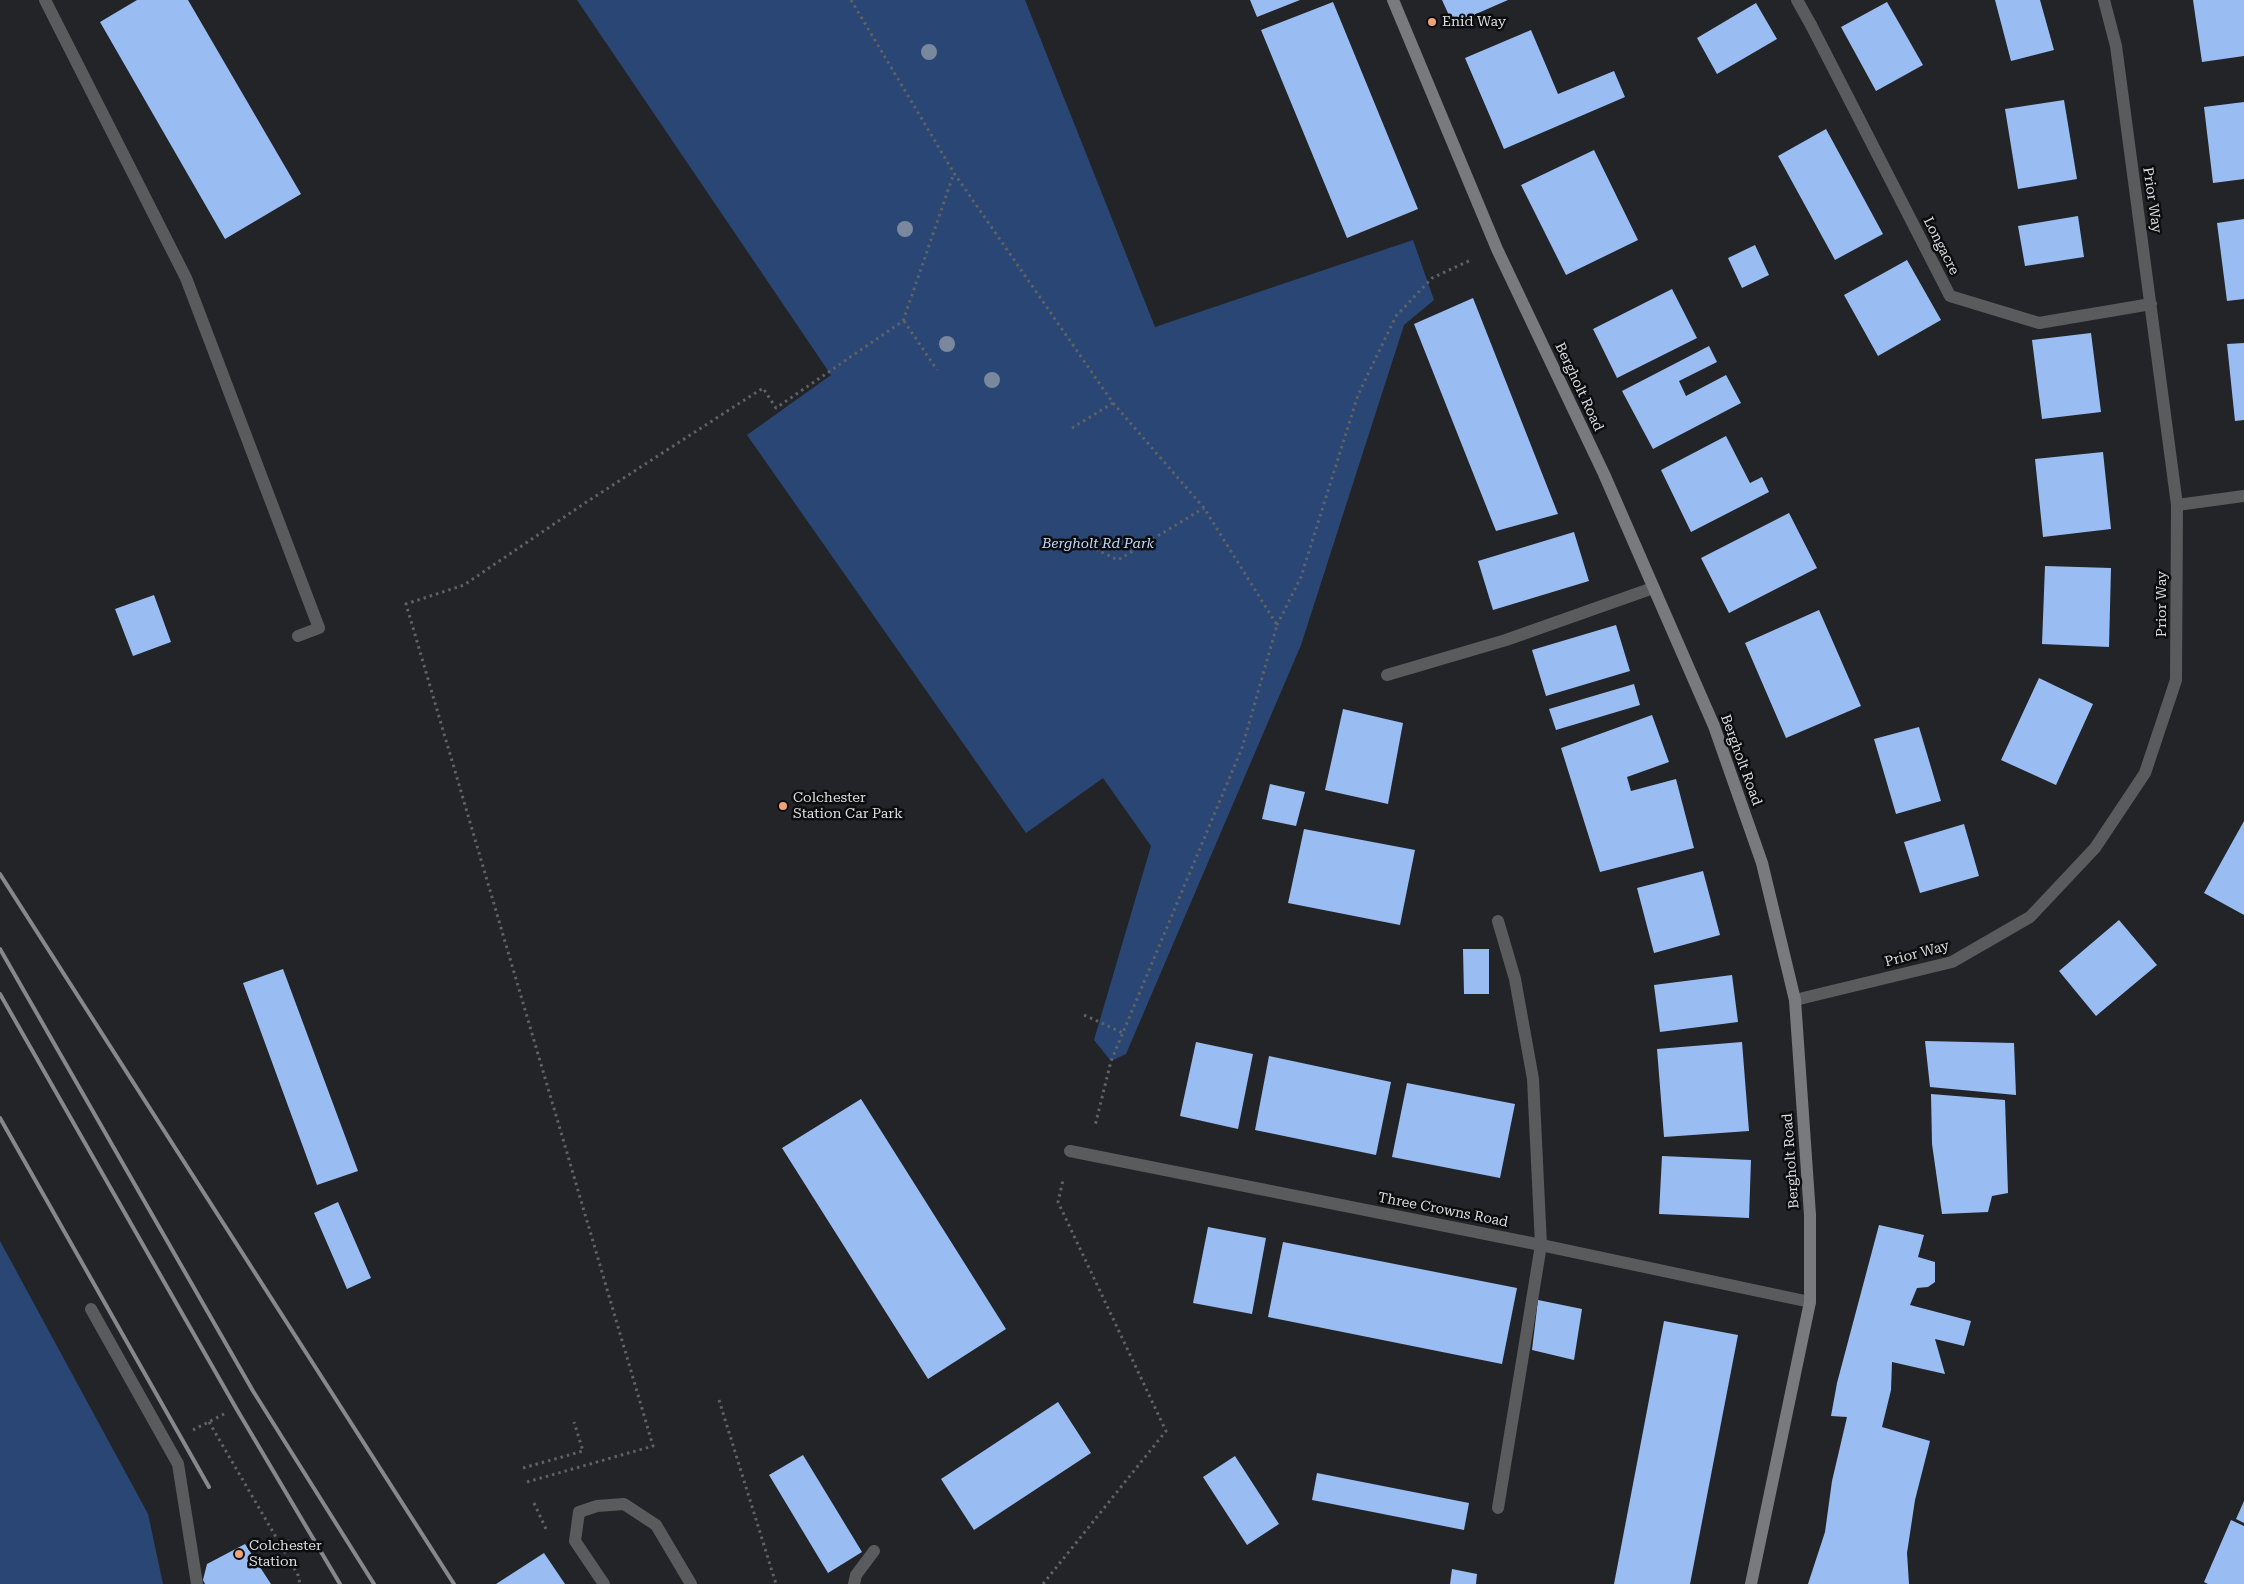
<!DOCTYPE html>
<style>
body{margin:0}
canvas{display:block;background:#222428}
</style>
<canvas width="2244" height="1584"></canvas>
<script>
const ctx = document.querySelector('canvas').getContext('2d');
ctx.lineJoin = 'round';
function fill(path, color) {
  ctx.fillStyle = color;
  ctx.fill(path, 'evenodd');
}
function toPath(rows) {
  const path = new Path2D();
  for (const r of rows) {
    path.moveTo(r[0], r[1]);
    for (let i = 2; i < r.length; i += 2) path.lineTo(r[i], r[i + 1]);
  }
  return path;
}
function trace(path, color, width, dash) {
  ctx.strokeStyle = color;
  ctx.lineWidth = width;
  ctx.lineCap = dash ? 'butt' : 'round';
  ctx.setLineDash(dash || []);
  ctx.stroke(path);
}
function label(font, color, halo, rows, align = 'center') {
  ctx.font = font + ' "Roboto Serif",serif';
  ctx.lineWidth = 5;
  ctx.setLineDash([]);
  ctx.textBaseline = 'middle';
  ctx.strokeStyle = halo;
  ctx.fillStyle = color;
  for (const [text, x, y, turn = 0] of rows) {
    ctx.save();
    ctx.translate(x, y);
    ctx.rotate((+turn || 0) * Math.PI / 180);
    ctx.textAlign = isNaN(turn) ? turn : align;
    if (halo) ctx.strokeText(text, 0, 0);
    ctx.fillText(text, 0, 0);
    ctx.restore();
  }
}
fill(toPath([
 [577,0,1025,0,1155,327,1413,240,1434,300,1404,325,1301,645,1126,1054,1111,1061,1094,1040,1151,846,1103,778,1026,833,747,435,831,375],
 [0,1241,148,1514,163,1584,0,1584]
]), '#2a4674');
fill(toPath([
 [137,0,188,0,301,194,225,239,100,22],
 [1250,0,1300,0,1257,17],
 [1442,0,1508,0,1453,24],
 [1995,0,2040,0,2054,50,2011,61],
 [2193,0,2244,0,2244,56,2202,62],
 [1333,2,1418,209,1347,238,1261,30],
 [1887,2,1923,65,1876,91,1841,27],
 [1756,3,1777,39,1717,74,1697,38],
 [1531,30,1558,94,1614,71,1625,97,1504,149,1465,58],
 [2064,100,2077,179,2018,189,2005,109],
 [2244,102,2244,179,2213,183,2204,107],
 [1826,129,1883,234,1835,260,1778,156],
 [1594,150,1638,240,1566,275,1521,185],
 [2078,216,2084,257,2025,266,2018,226],
 [2244,219,2244,299,2227,301,2217,223],
 [1755,245,1769,275,1742,288,1728,258],
 [1907,260,1941,320,1878,356,1844,295],
 [1672,289,1697,338,1617,378,1593,329],
 [1473,298,1558,514,1496,531,1414,324],
 [2091,333,2101,412,2042,419,2032,340],
 [2244,343,2244,420,2235,421,2227,344],
 [1709,346,1717,362,1679,381,1686,396,1726,375,1741,403,1653,449,1622,391],
 [1726,436,1750,483,1762,477,1769,492,1691,532,1661,470],
 [2103,452,2111,529,2043,537,2035,459],
 [1789,513,1817,568,1729,613,1701,558],
 [1574,532,1589,581,1493,610,1478,561],
 [2045,566,2111,568,2109,647,2042,644],
 [154,595,171,642,133,656,115,609],
 [1819,610,1861,706,1786,738,1745,643],
 [1616,625,1630,671,1546,696,1532,650],
 [2039,678,2093,704,2056,785,2001,760],
 [1634,684,1640,705,1556,730,1549,709],
 [1343,709,1403,723,1388,804,1325,790],
 [1652,715,1669,762,1627,777,1631,791,1676,779,1694,848,1600,872,1561,748],
 [1919,727,1941,801,1896,814,1874,739],
 [1270,784,1305,792,1296,826,1262,819],
 [2244,821,2244,915,2204,893],
 [1964,824,1979,876,1920,893,1904,842],
 [1304,829,1415,850,1400,925,1288,903],
 [1703,871,1720,935,1654,953,1637,888],
 [2119,920,2157,965,2096,1016,2059,971],
 [1463,949,1489,949,1489,994,1464,994],
 [283,969,358,1171,317,1185,243,983],
 [1732,975,1738,1022,1660,1032,1654,985],
 [1925,1041,2014,1043,2016,1095,1930,1087],
 [1196,1042,1253,1054,1238,1129,1180,1116],
 [1742,1042,1749,1131,1664,1137,1657,1049],
 [1269,1056,1391,1082,1376,1155,1255,1130],
 [1407,1083,1515,1104,1500,1178,1392,1157],
 [1931,1094,2005,1100,2008,1193,1992,1196,1988,1212,1942,1214,1932,1144],
 [861,1099,1006,1329,928,1379,782,1148],
 [1662,1156,1751,1160,1749,1218,1659,1214],
 [338,1202,371,1278,347,1289,314,1213],
 [1879,1225,1924,1235,1918,1257,1935,1262,1935,1282,1928,1287,1917,1288,1910,1305,1971,1321,1964,1346,1935,1339,1945,1374,1892,1362,1891,1390,1882,1427,1930,1441,1915,1500,1907,1553,1909,1584,1808,1584,1825,1532,1832,1481,1847,1417,1831,1416,1837,1383],
 [1208,1227,1266,1238,1252,1314,1193,1303],
 [1283,1242,1517,1288,1502,1364,1268,1317],
 [1538,1300,1582,1309,1574,1360,1532,1350],
 [1664,1321,1738,1335,1690,1584,1614,1584],
 [1058,1402,1091,1453,974,1530,941,1479],
 [803,1455,862,1552,828,1573,769,1475],
 [1235,1456,1279,1524,1247,1545,1203,1477],
 [1317,1473,1469,1503,1464,1530,1312,1500],
 [2244,1501,2244,1523,2236,1519],
 [2231,1520,2244,1526,2244,1584,2208,1584,2204,1582],
 [245,1544,271,1584,205,1584,203,1580,207,1564],
 [544,1553,565,1584,496,1584],
 [1452,1569,1477,1574,1476,1584,1450,1584]
]), '#99bcf3');
trace(toPath([
 [851,0,954,173,1113,403,1204,508,1277,625,1242,748,1111,1061,1095,1126],
 [904,321,937,370],
 [1072,428,1113,403],
 [1078,541,1118,560,1204,508],
 [1277,625,1301,577,1358,395,1396,316,1432,278,1471,260],
 [1084,1015,1123,1033],
 [719,1400,776,1584],
 [209,1422,298,1575,300,1584],
 [193,1430,226,1413],
 [523,1468,583,1451,574,1422],
 [527,1482,653,1446,406,604,464,585,585,503,763,388,776,408,903,321,954,173],
 [534,1503,546,1529],
 [1043,1584,1166,1431,1058,1202,1063,1180]
]), '#5f6165', 3, [2.5, 4]);
trace(toPath([
 [45,0,186,278,319,628,298,636],
 [1797,0,1811,25],
 [1387,675,1506,640,1653,588],
 [91,1309,178,1464,197,1584],
 [1498,1508,1541,1245,1533,1079,1515,979,1498,921],
 [604,1584,575,1541,579,1512,597,1506,624,1504,656,1525,691,1584],
 [854,1584,856,1575,874,1551]
]), '#5a5b5d', 12);
trace(toPath([
 [1811,25,1950,296,2039,323,2151,304],
 [2177,505,2244,496],
 [1795,1000,1952,962,2030,917,2095,848,2145,773,2176,680,2177,505,2116,46,2104,0],
 [1070,1151,1541,1245,1810,1302]
]), '#5a5b5d', 12);
trace(toPath([
 [1393,0,1497,249,1604,474,1714,726,1762,863,1795,1000,1810,1215,1810,1302,1751,1584]
]), '#787a7e', 12);
trace(toPath([
 [0,874,454,1584],
 [0,949,253,1391,374,1584],
 [0,994,236,1408,340,1584],
 [0,1118,209,1487]
]), '#86888c', 4);
ctx.fillStyle = '#7a889d';
for (const [x, y] of [
 [929,52],
 [905,229],
 [947,344],
 [992,380]
]) {
  ctx.beginPath();
  ctx.arc(x, y, 8, 0, 2 * Math.PI);
  ctx.fill();
}
for (const [x, y, r, color] of [
 [1432,22,5,"#f0a378"],
 [783,806,5,"#f0a378"],
 [239,1554,5,"#f0a378"]
]) {
  const dot = new Path2D();
  dot.arc(x, y, r, 0, 2 * Math.PI);
  ctx.fillStyle = color;
  ctx.fill(dot);
  trace(dot, '#0c0d0f', 2);
}
label('14px', '#dbdde0', '#0c0d0f', [
 ["Enid Way",1442,22],
 ["Colchester",793,798],
 ["Station Car Park",793,814],
 ["Colchester",249,1546],
 ["Station",249,1562]
], 'left');
label('14px', '#dbdde0', '#0c0d0f', [
 ["Prior Way",2152,200,82],
 ["Longacre",1941,246,63],
 ["Bergholt Road",1579,387,65],
 ["Prior Way",2162,604,-90],
 ["Bergholt Road",1741,760,70],
 ["Prior Way",1917,954,-15],
 ["Bergholt Road",1791,1161,-94],
 ["Three Crowns Road",1443,1210,11]
]);
label('italic 14px', '#c2d9fd', '#0c0d0f', [
 ["Bergholt Rd Park",1098,544]
]);
</script>
